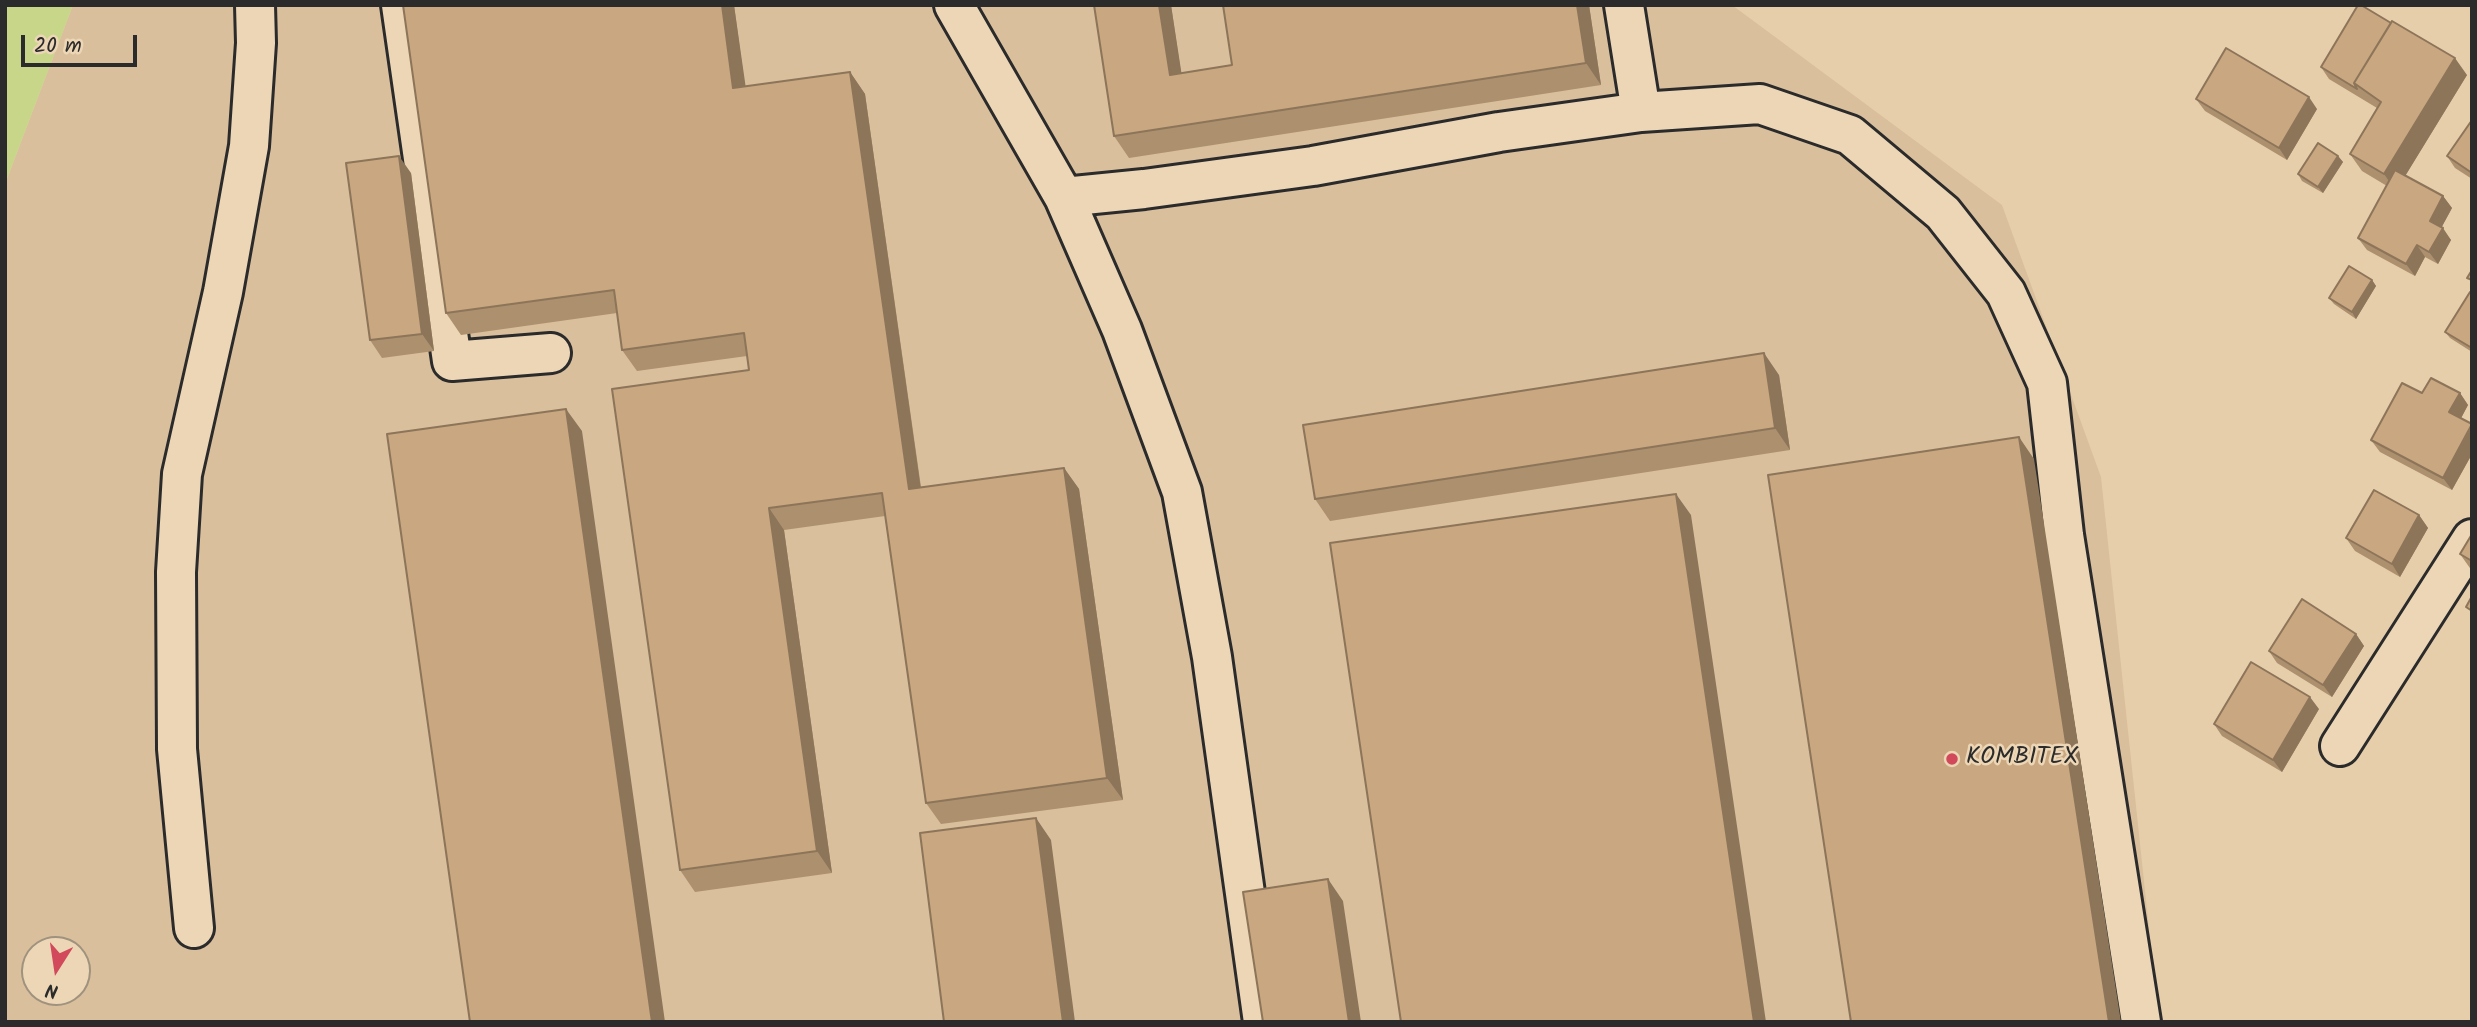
<!DOCTYPE html>
<style>
body{margin:0}
#map{position:relative;width:2477px;height:1027px;overflow:hidden;background:#e7ceab;font-family:Kalam,sans-serif}
canvas{display:block}
.frame{position:absolute;inset:0;border:7px solid #2b2b2b;pointer-events:none}
.north{position:absolute;left:21px;top:936px;width:70px;height:70px;box-sizing:border-box;background:#ecd6b5;border:2px solid #9f927e;border-radius:50%;rotate:192deg;font-size:19px;font-weight:700;line-height:28px;text-align:center;color:#2b2b2b}
.north::after{content:'';display:block;margin:auto;width:24px;height:32px;background:#d1495b;clip-path:polygon(50% 0,100% 100%,50% 72%,0 100%)}
.scale{position:absolute;left:21px;top:35px;width:116px;height:32px;box-sizing:border-box;border:4px solid #2b2b2b;border-top:0;padding-left:9px;font-size:21px;line-height:24px;white-space:nowrap;color:#2b2b2b;-webkit-text-stroke:5px #ecd6b5;paint-order:stroke}
</style>
<div id="map">
<canvas width="2477" height="1027"></canvas>
<div class="frame"></div>
<div class="north">N</div>
<div class="scale">20 m</div>
</div>
<script>
const ctx = document.querySelector('canvas').getContext('2d');
ctx.lineJoin = 'round';
function fill(path, color) {
  ctx.fillStyle = color;
  ctx.fill(path, 'evenodd');
}
function toPath(rows) {
  const path = new Path2D();
  for (const r of rows) {
    path.moveTo(r[0], r[1]);
    for (let i = 2; i < r.length; i += 2) path.lineTo(r[i], r[i + 1]);
  }
  return path;
}
function trace(path, color, width, dash) {
  ctx.strokeStyle = color;
  ctx.lineWidth = width;
  ctx.lineCap = dash ? 'butt' : 'round';
  ctx.setLineDash(dash || []);
  ctx.stroke(path);
}
function label(font, color, halo, rows, align = 'center') {
  ctx.font = font + ' Kalam,sans-serif';
  ctx.lineWidth = 5;
  ctx.setLineDash([]);
  ctx.textBaseline = 'middle';
  ctx.strokeStyle = halo;
  ctx.fillStyle = color;
  for (const [text, x, y, turn = 0] of rows) {
    ctx.save();
    ctx.translate(x, y);
    ctx.rotate((+turn || 0) * Math.PI / 180);
    ctx.textAlign = isNaN(turn) ? turn : align;
    if (halo) ctx.strokeText(text, 0, 0);
    ctx.fillText(text, 0, 0);
    ctx.restore();
  }
}
fill(toPath([
 [73,5,1732,5,2002,205,2101,477,2159,1022,5,1022,5,184],
 [35,950,77,950,77,992,35,992]
]), '#dabf9c');
fill(toPath([
 [5,5,73,5,5,184]
]), '#c8d68a');
const minor = toPath([
 [401,5,452,361,551,353],
 [954,5,1064,197,1122,330,1182,492,1212,657,1263,1022],
 [1624,5,1641,112],
 [1064,197,1144,189,1313,166,1499,132,1641,112,1760,104,1850,135,1943,213,2006,293,2047,383,2064,535,2141,1022],
 [2340,746,2472,539],
 [194,928,177,749,176,572,182,474,223,292,249,146,256,43,255,5]
]);
trace(minor, '#2b2b2b', 44);
trace(minor, '#ecd6b5', 38);
fill(toPath([
 [403,5,734,5,745,87,850,72,865,94,921,487,1064,468,1079,489,1123,800,941,824,926,803,885,516,784,530,832,873,695,892,680,870,749,370,747,356,637,371,622,350,617,313,461,335,446,313],
 [1094,5,1171,5,1181,73,1232,65,1223,5,1589,5,1601,85,1129,158,1114,136],
 [2321,67,2467,75,2405,176,2443,196,2452,208,2441,228,2451,240,2438,264,2425,257,2415,276,2367,250,2358,238,2387,186,2362,171,2350,154,2377,108,2329,79],
 [2196,99,2317,109,2287,160,2205,111],
 [2472,120,2472,179,2455,168,2447,156],
 [2338,156,2343,162,2323,193,2302,181,2298,174],
 [411,173,434,351,382,358,370,340],
 [2372,280,2376,286,2356,319,2334,304,2329,298],
 [2472,293,2472,352,2450,338,2445,332],
 [1779,375,1790,450,1330,521,1315,499],
 [2422,393,2460,393,2468,405,2461,418,2472,424,2472,454,2452,490,2380,452,2371,440],
 [2419,515,2428,528,2400,577,2355,551,2346,538],
 [2472,534,2472,571,2460,554],
 [2356,634,2364,646,2332,697,2277,663,2269,651],
 [2319,709,2282,772,2222,736,2214,724]
]), '#ad906e');
fill(toPath([
 [722,5,734,5,749,110,733,88],
 [1159,5,1171,5,1185,96,1170,75],
 [1577,5,1589,5,1601,85,1586,63],
 [2455,58,2467,75,2396,191,2384,174],
 [850,72,865,94,924,511,909,489],
 [2309,97,2317,109,2287,160,2279,148],
 [399,156,411,173,434,351,422,334],
 [2338,156,2343,162,2323,193,2318,187],
 [2443,196,2452,208,2438,234,2430,221],
 [2443,228,2451,240,2438,264,2429,252],
 [2417,245,2425,257,2415,276,2406,264],
 [2372,280,2376,286,2356,319,2352,312],
 [1764,353,1779,375,1790,450,1775,428],
 [2460,393,2468,405,2458,424,2449,412],
 [566,409,582,431,665,1022,652,1022],
 [2472,426,2472,454,2452,490,2443,478],
 [2019,437,2034,459,2121,1022,2109,1022],
 [1064,468,1079,489,1123,800,1107,778],
 [1676,494,1691,515,1766,1022,1754,1022],
 [769,508,784,530,832,873,817,851],
 [2419,515,2428,528,2400,577,2392,564],
 [2356,634,2364,646,2332,697,2323,685],
 [2310,697,2319,709,2282,772,2273,760],
 [1036,818,1051,840,1075,1022,1063,1022],
 [1328,879,1343,901,1361,1022,1349,1022]
]), '#8d755a');
const building = toPath([
 [403,5,722,5,733,88,850,72,909,489,1064,468,1107,778,926,803,882,493,769,508,817,851,680,870,612,389,749,370,744,333,622,350,614,290,446,313,403,5],
 [1094,5,1159,5,1170,75,1232,65,1223,5,1577,5,1586,63,1114,136,1094,5],
 [2358,5,2361,5,2391,23,2354,83,2357,89,2321,67,2358,5],
 [2392,21,2455,58,2384,174,2350,154,2381,102,2354,83,2392,21],
 [2226,48,2309,97,2279,148,2196,99,2226,48],
 [2472,120,2472,173,2447,156,2472,120],
 [2318,143,2338,156,2318,187,2298,174,2318,143],
 [399,156,422,334,370,340,346,163,399,156],
 [2395,170,2443,196,2430,221,2443,228,2429,252,2417,245,2406,264,2358,238,2395,170],
 [2349,266,2372,280,2352,312,2329,298,2349,266],
 [2472,270,2472,280,2467,278,2472,270],
 [2470,292,2472,293,2472,348,2445,332,2470,292],
 [1764,353,1775,428,1315,499,1303,425,1764,353],
 [2431,378,2460,393,2449,412,2472,424,2443,478,2371,440,2402,383,2422,393,2431,378],
 [566,409,652,1022,470,1022,387,434,566,409],
 [2019,437,2109,1022,1851,1022,1768,475,2019,437],
 [2374,490,2419,515,2392,564,2346,538,2374,490],
 [1676,494,1754,1022,1401,1022,1330,543,1676,494],
 [2472,534,2472,561,2460,554,2472,534],
 [2472,596,2472,611,2466,607,2472,596],
 [2302,599,2356,634,2323,685,2269,651,2302,599],
 [2251,662,2310,697,2273,760,2214,724,2251,662],
 [1036,818,1063,1022,944,1022,920,833,1036,818],
 [1328,879,1349,1022,1263,1022,1243,892,1328,879]
]);
fill(building, '#c9a780');
trace(building, '#8d755a', 2);
for (const [x, y, r, color] of [
 [1952,759,7,"#d1495b"]
]) {
  const dot = new Path2D();
  dot.arc(x, y, r, 0, 2 * Math.PI);
  ctx.fillStyle = color;
  ctx.fill(dot);
  trace(dot, '#ecd6b5', 2.5);
}
label('24px', '#2b2b2b', '#ecd6b5', [
 ["KOMBITEX",1966,759]
], 'left');
</script>
